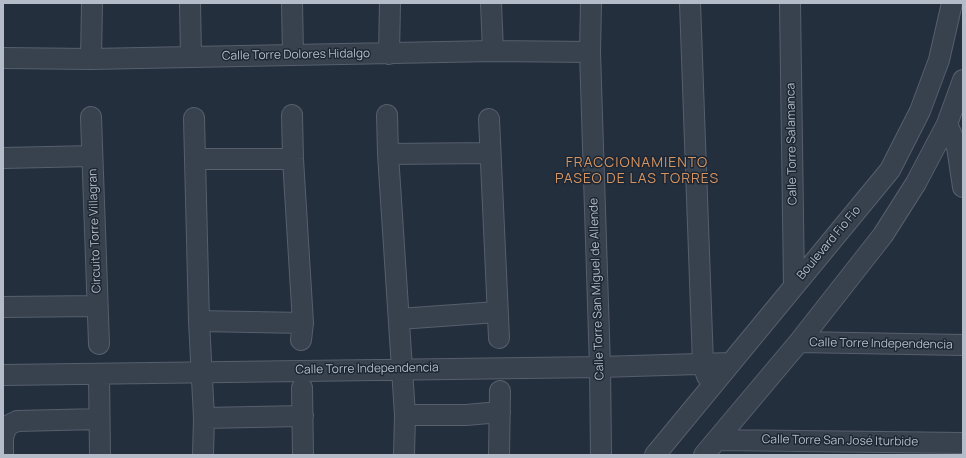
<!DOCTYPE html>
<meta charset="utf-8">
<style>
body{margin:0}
#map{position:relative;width:966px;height:458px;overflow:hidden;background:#242f3e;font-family:Manrope,sans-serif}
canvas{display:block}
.frame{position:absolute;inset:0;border:4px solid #b4bcc9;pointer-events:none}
</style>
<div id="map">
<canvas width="966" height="458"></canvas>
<div class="frame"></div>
</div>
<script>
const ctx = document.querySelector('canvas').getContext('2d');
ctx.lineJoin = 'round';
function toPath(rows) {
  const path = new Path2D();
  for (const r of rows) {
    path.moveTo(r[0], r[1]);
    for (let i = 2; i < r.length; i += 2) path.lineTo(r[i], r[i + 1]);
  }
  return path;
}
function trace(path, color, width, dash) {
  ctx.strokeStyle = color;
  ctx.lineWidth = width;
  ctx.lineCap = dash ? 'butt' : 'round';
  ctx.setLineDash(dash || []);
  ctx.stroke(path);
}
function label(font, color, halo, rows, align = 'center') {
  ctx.font = font + ' Manrope,sans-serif';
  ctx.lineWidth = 3;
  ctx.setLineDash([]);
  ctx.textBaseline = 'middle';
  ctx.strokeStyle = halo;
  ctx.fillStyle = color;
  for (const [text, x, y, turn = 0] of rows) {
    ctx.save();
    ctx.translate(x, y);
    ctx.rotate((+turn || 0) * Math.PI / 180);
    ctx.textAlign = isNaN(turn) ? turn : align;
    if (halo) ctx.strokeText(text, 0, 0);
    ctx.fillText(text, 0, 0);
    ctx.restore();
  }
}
const minor = toPath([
 [190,3,191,56],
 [292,3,293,54],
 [491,3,493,51],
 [591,3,590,52,600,367,601,455],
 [690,3,703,364,707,376],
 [790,3,794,285],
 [389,54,390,3],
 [3,58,91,59,493,51,590,52],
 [91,59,92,3],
 [292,115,293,159,303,323,301,340],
 [387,115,388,154,405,415,404,455],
 [91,117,99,344],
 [194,118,199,321,204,418,203,455],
 [489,119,499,338],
 [947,124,957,147,963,187],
 [388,154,490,153],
 [3,158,92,156],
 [196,159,293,159],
 [3,307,97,306],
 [399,319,497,312],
 [199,321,303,323],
 [799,342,963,345],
 [3,375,600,367,731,363],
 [99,375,100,455],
 [302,388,303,455],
 [405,415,466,415,500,412],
 [204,418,303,416],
 [3,437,7,426,17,421,99,419],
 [3,438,3,455],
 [717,440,963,443],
 [499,455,500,391],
 [655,455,890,170,920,111,939,60,952,3],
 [704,455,799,342,883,235,916,183,947,124,963,80]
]);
trace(minor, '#565f6c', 22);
trace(minor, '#38414e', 20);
label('12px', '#b4bcc9', '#1d2633', [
 ["Calle Torre Dolores Hidalgo",296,55,-1],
 ["Calle Torre Salamanca",792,144,-91],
 ["Circuito Torre Villagran",95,231,-92],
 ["Boulevard Fio Fio",829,243,-50],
 ["Calle Torre San Miguel de Allende",597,289,-92],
 ["Calle Torre Independencia",881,344,1],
 ["Calle Torre Independencia",367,369,-1],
 ["Calle Torre San José Iturbide",840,441,1]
]);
ctx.letterSpacing = '1px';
label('14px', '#d59563', '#1d2633', [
 ["FRACCIONAMIENTO",637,163],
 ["PASEO DE LAS TORRES",637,179]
]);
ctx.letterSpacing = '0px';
</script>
